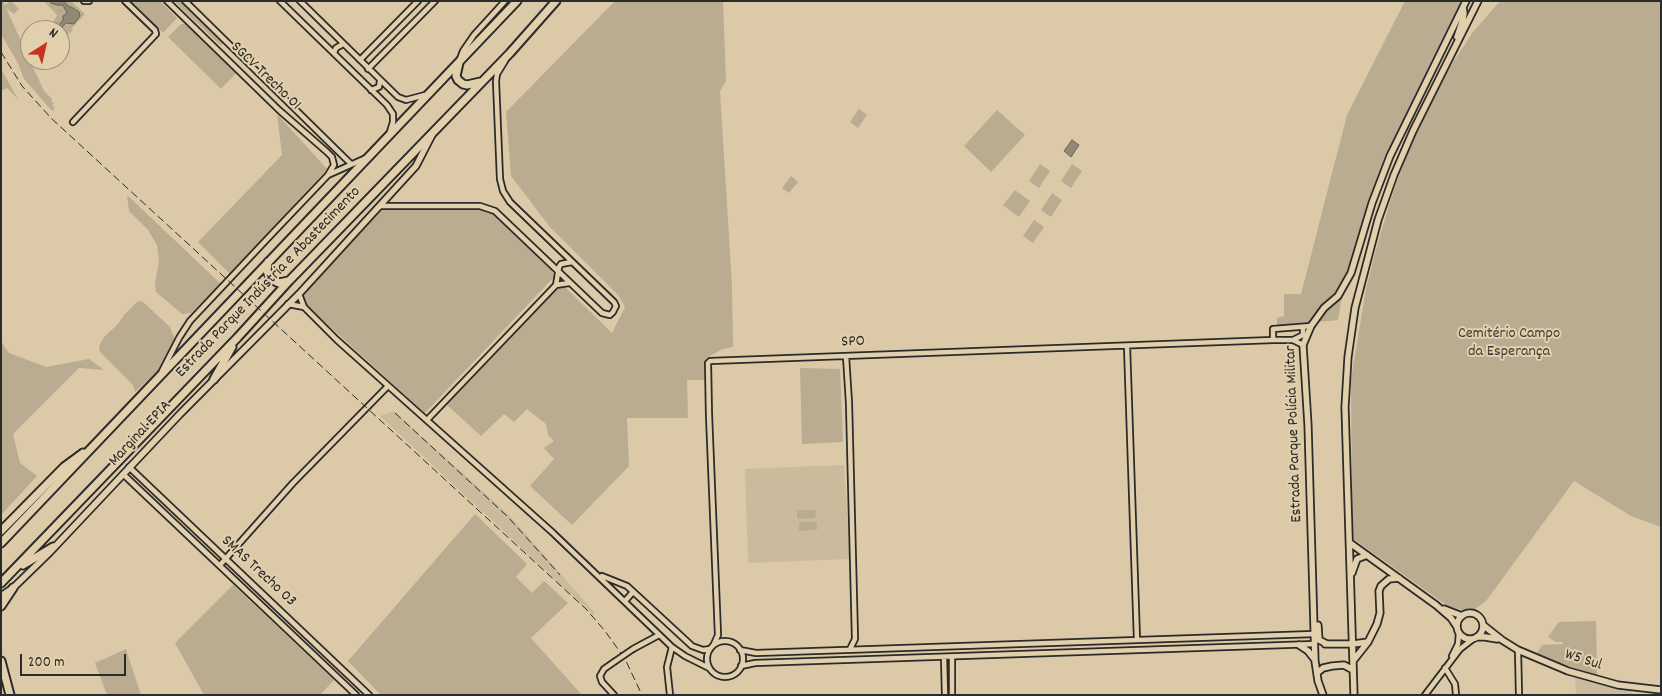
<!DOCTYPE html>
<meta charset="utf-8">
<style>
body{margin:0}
#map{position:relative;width:1662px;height:696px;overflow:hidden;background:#dbc9a8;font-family:Dekko,sans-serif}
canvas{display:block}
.frame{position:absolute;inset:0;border:2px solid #2b2b2b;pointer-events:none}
.north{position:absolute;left:20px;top:20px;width:50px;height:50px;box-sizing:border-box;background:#e2d0ad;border:1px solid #998e79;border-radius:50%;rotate:35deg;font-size:14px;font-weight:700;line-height:20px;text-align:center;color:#2b2b2b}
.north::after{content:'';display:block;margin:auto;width:18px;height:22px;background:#c8321e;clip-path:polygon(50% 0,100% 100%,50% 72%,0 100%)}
.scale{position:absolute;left:20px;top:654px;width:106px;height:22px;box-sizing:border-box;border:2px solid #2b2b2b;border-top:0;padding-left:6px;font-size:15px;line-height:18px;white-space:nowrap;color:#2b2b2b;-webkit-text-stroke:4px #e2d0ad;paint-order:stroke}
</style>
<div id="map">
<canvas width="1662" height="696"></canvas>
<div class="frame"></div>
<div class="north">N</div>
<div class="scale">200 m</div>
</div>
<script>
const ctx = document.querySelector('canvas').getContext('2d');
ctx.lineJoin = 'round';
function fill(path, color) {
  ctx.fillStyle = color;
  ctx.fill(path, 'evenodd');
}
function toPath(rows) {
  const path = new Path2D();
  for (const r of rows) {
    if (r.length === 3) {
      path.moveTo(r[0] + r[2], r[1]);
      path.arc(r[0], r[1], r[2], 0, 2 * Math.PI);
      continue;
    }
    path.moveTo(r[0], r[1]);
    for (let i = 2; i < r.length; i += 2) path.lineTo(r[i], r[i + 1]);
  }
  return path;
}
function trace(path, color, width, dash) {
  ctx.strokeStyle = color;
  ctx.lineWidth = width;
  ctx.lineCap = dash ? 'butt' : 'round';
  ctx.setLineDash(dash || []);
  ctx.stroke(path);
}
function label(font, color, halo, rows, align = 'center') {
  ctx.font = font + ' Dekko,sans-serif';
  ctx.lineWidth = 4;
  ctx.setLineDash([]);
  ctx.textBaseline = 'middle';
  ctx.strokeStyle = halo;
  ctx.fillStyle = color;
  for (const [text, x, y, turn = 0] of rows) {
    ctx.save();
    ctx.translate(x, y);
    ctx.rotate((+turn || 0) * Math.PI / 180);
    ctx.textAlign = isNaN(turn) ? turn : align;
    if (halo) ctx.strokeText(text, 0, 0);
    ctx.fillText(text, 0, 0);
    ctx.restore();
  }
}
fill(toPath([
 [394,411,509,515,595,613,593,615,380,416],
 [844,465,850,559,748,563,745,469],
 [1575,678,1594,683,1632,688,1632,695,1576,695]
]), '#cbbb9d');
fill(toPath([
 [1,1,3,1,5,5,11,1,19,9,14,14,6,8,44,91,52,99,51,101,54,103,52,105,55,108,52,111,24,79,17,61,6,43,1,34],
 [44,1,71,1,85,14,72,28,73,30,60,41,60,30,42,29,49,23,54,21,57,15],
 [130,1,160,1,177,18,163,33],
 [174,1,181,1,222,41,223,44,220,45],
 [615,1,723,1,726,81,720,91,732,286,733,347,723,349,706,358,704,380,687,380,688,418,627,418,629,466,572,525,530,486,554,459,544,448,554,441,548,435,546,424,527,409,514,422,504,414,481,436,447,405,562,284,612,333,625,307,618,295,550,227,511,176,506,112],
 [1405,1,1462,1,1394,143,1358,237,1343,289,1338,320,1277,326,1277,318,1284,316,1284,294,1301,294,1347,115],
 [1500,1,1661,1,1661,527,1631,516,1574,481,1486,601,1475,609,1462,610,1449,607,1352,538,1351,379,1366,289,1375,253,1391,199,1408,152,1427,110,1446,73,1473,32],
 [181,24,186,24,193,31,197,32,238,71,221,89,168,37],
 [1,69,9,83,18,99,7,88,3,90,1,88],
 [859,109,867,115,858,128,850,122],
 [997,110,1025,135,991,172,964,146],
 [277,114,327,169,230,274,198,242,282,155],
 [1040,164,1050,171,1039,188,1029,181],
 [1072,164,1082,171,1071,188,1061,181],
 [791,176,798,182,789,193,782,188],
 [1015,190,1030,201,1019,217,1003,205],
 [1052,193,1062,200,1051,217,1041,210],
 [127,195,221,284,191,313,182,314,156,292,155,284,159,261,157,245,148,230,129,211],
 [386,209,483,210,492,213,552,271,554,277,425,413,305,304,302,299,303,293,381,211],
 [1034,220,1044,227,1033,243,1023,236],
 [142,301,170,327,175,340,160,369,135,392,133,385,100,352,99,346,104,337,117,325,125,314,137,302],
 [1,341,9,353,46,367,89,359,104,370,79,368,13,434,20,463,37,476,1,515],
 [800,368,840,369,843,442,802,444],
 [797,510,815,510,816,518,797,519],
 [475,514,527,564,516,577,532,593,544,581,568,603,531,638,582,695,381,695,348,661],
 [799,522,817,522,817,530,799,531],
 [233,585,334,680,320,695,204,695,175,643],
 [1596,621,1597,675,1559,663,1536,654,1542,645,1563,644,1563,642,1556,642,1548,637,1559,622],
 [126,649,141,695,107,695,95,663]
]), '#baac91');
const water = toPath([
 [51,1,64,1,68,6,73,8,79,12,80,16,74,24,66,23,59,30,47,30,52,26,55,28,58,26,63,20,63,16,67,13,63,5,57,5,51,3,51,1],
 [1072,140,1079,145,1071,157,1064,151,1072,140]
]);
fill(water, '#928874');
trace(water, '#696357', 1);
const minor = toPath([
 [84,1,89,1],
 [167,1,279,110,327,152,332,157,334,165,328,175],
 [185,1,351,164],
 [280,1,387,105,393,114,393,122,390,132],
 [300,1,398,97,406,100,425,95],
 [334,53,336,48,343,44],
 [460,59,463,51,474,35,505,1],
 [360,60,418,1],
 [368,69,435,1],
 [371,90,379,87,380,81],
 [73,122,156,34,155,30,125,1],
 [381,206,480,206,495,211,602,313,610,315,613,312,616,306,614,302,510,202,503,191,500,179,496,81,497,74,505,61],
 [556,285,559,267,561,264,572,262],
 [299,294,304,307,337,340,552,532,672,647,685,656,709,668],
 [288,304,304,307],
 [1273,340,1273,329,1311,326],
 [1293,340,1303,335,1303,327],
 [1127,346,1137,640],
 [846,356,849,403,855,639,850,649],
 [162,371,179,338,190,321,270,236,328,175,366,158],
 [427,420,556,285,569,283],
 [129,467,369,695],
 [123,474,356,695],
 [220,565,293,483,388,386],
 [602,576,627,586,692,646,703,650,710,649],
 [625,601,633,592],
 [725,659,18],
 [714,644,718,635,709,415,708,363,710,361,1273,340,1293,340,1303,345],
 [633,649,659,635],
 [740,650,756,653,1314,634],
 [1518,650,1519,695],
 [1452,656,1458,644,1459,633],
 [944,657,945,695],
 [952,657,952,695],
 [741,666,755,663,1315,644],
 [1445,668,1455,684,1456,695],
 [614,695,602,682,600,676,604,669,614,662],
 [670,695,667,667,672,647],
 [1425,695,1460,649,1473,639]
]);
const major = toPath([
 [1457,37,1463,19,1464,13,1463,7],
 [1350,543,1436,605,1451,618,1457,627],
 [1352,573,1357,559,1367,555],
 [1,596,13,588,49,553,180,414,299,294,416,166,432,135],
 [1444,609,1462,616],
 [1470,626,13],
 [1318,625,1319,640,1327,644],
 [1483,625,1502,640,1518,650,1568,671,1618,685,1661,690],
 [1477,637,1485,637,1497,639],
 [1325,644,1353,644,1368,642],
 [1299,645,1308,651,1315,660],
 [1353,661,1368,642,1377,624,1380,613,1379,591,1381,586,1389,579,1399,578],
 [1317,673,1323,668,1332,666,1344,665,1353,670],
 [1323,695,1318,681,1315,661,1308,425,1303,345,1311,326,1324,308,1338,296,1351,273,1372,203,1390,156,1466,1],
 [1354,695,1345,407,1348,357,1355,308,1378,220,1394,175,1413,131,1478,1]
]);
const highway = toPath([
 [459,63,456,76,458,80,463,84,467,85,480,82],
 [268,262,267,271,271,279,279,283,288,281],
 [214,379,232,347],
 [1,531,64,467,83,453],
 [1,543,517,1],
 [23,565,53,547],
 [1,583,238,337,289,281,510,53,556,1],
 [1,606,13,588],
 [1,661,10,695]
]);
trace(minor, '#2b2b2b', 8);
trace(major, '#2b2b2b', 9);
trace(highway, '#2b2b2b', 11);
trace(minor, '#e2d0ad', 4.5);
trace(major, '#e2d0ad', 5.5);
trace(highway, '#e2d0ad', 7);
trace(toPath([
 [1,52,22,86,52,119,586,609,605,631,625,659,642,695],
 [395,413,508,517,560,575]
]), '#2b2b2b', 1, [8, 4]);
const minorBridge = toPath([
 [614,662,633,649]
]);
trace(minorBridge, '#2b2b2b', 8, []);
trace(minorBridge, '#e2d0ad', 4.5);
label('16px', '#2b2b2b', '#e2d0ad', [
 ["SGCV Trecho 01",265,77,44],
 ["Estrada Parque Indústria e Abastecimento",269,283,-46],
 ["SPO",853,343,-2],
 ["Marginal EPIA",141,434,-47],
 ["Estrada Parque Polícia Militar",1295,434,-92],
 ["SMAS Trecho 03",258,572,43],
 ["W5 Sul",1583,661,18]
]);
label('16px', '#403e3a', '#e2d0ad', [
 ["Cemitério Campo",1509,335],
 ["da Esperança",1509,353]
]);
</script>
